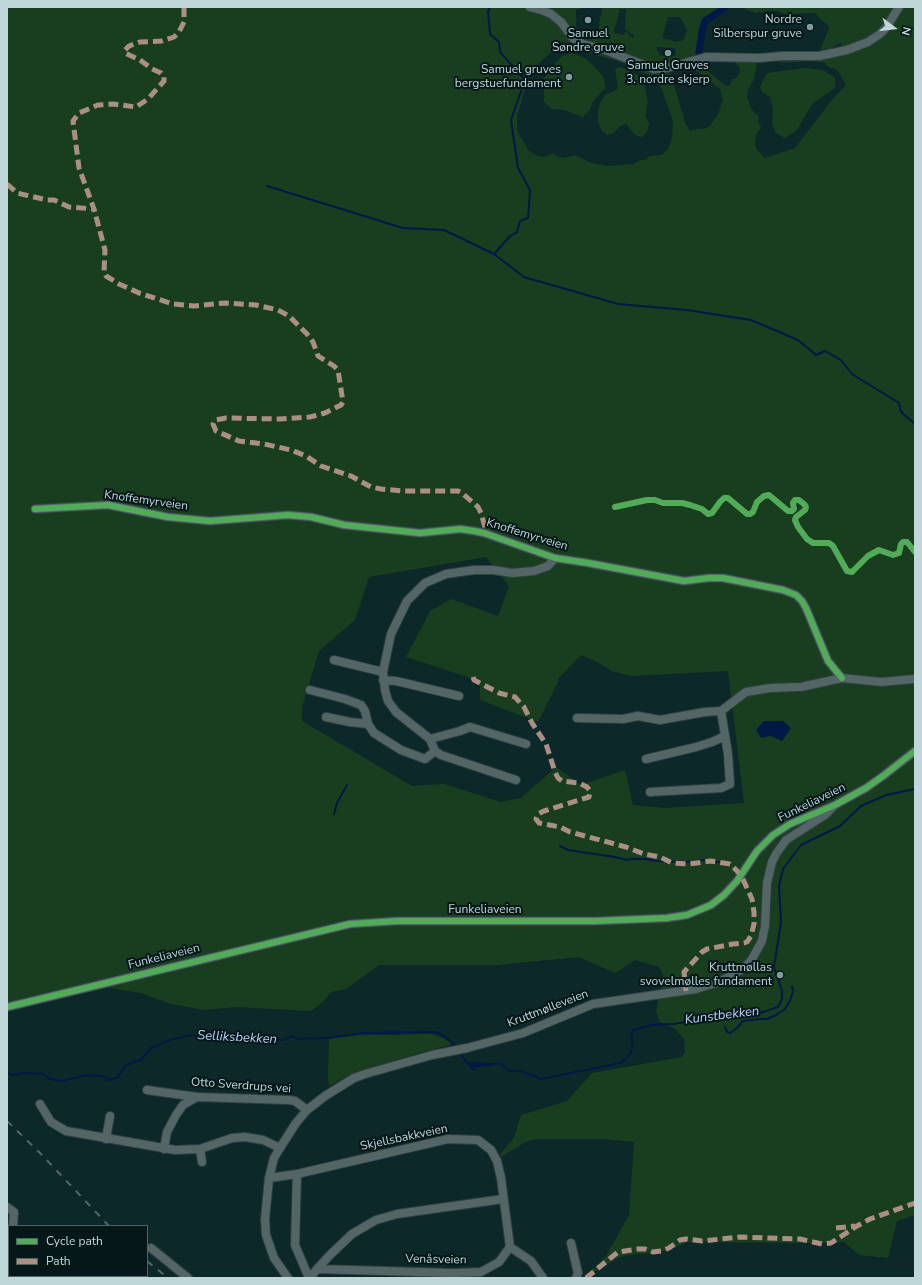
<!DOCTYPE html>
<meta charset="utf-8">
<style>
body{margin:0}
#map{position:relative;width:922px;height:1285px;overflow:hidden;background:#0d2829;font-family:"Nunito Sans",sans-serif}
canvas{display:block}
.frame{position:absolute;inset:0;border:8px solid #c0d7d9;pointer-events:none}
.legend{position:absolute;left:8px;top:1225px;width:140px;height:52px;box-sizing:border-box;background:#051719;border:1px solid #506466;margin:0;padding:5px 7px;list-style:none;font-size:12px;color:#c0d7d9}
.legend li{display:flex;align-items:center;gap:8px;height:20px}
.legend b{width:20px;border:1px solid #506466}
.north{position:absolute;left:874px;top:8px;width:40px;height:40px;-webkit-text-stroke:3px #051719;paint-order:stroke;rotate:105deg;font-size:11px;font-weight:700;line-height:16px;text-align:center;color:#c0d7d9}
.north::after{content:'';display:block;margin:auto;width:14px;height:18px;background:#c0d7d9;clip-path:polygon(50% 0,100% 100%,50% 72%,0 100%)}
</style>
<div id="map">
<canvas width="922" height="1285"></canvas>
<div class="frame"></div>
<ul class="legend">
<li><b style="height:5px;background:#51ab58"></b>Cycle path</li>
<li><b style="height:5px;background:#ac8f84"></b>Path</li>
</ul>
<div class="north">N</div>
</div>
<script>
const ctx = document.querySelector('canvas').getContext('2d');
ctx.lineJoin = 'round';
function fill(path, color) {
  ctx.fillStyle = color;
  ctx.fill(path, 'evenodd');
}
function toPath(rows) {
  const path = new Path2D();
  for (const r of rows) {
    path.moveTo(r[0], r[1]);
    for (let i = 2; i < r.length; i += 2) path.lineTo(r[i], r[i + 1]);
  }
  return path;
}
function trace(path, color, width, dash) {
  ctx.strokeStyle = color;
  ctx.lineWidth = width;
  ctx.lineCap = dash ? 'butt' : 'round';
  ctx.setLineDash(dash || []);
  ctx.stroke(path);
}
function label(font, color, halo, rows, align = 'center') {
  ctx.font = font + ' "Nunito Sans",sans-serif';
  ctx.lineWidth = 4;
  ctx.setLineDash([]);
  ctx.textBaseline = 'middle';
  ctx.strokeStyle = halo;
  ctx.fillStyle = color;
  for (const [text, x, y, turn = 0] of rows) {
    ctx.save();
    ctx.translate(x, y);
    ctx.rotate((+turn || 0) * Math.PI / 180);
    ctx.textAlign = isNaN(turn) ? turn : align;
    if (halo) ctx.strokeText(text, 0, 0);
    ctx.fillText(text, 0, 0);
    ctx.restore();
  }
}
fill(toPath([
 [7,7,586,7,576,10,576,27,580,35,598,35,599,34,599,23,602,11,602,7,600,7,726,7,724,11,707,22,704,31,701,49,704,54,697,54,693,58,676,62,662,64,671,75,685,122,690,131,697,129,704,129,710,126,718,114,723,100,720,89,698,72,692,70,691,64,706,60,705,63,706,68,711,74,726,86,730,85,732,79,735,79,740,72,739,67,734,61,761,61,757,63,754,79,748,90,747,96,751,109,759,117,758,122,761,127,756,135,755,145,757,150,765,158,795,148,831,101,846,85,838,71,834,68,830,68,827,66,825,63,812,61,783,63,777,61,842,53,841,42,830,49,820,50,829,29,828,25,821,20,815,13,785,14,777,11,767,11,756,13,746,10,743,7,915,7,915,1215,897,1221,888,1258,859,1255,844,1242,806,1243,688,1242,666,1251,622,1256,594,1272,589,1278,584,1278,606,1256,629,1215,634,1142,603,1139,539,1139,527,1141,501,1157,501,1153,514,1138,521,1115,567,1101,592,1073,682,1057,685,1052,684,1039,674,1028,660,1022,656,1011,663,975,659,967,635,960,615,973,579,957,497,965,379,965,346,989,331,992,323,1002,311,1011,236,1007,204,1010,171,1004,141,993,92,985,7,1005],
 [620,9,626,9,625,29,630,33,634,35,634,38,629,35,627,32,625,32,624,35,615,33,614,31],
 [668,17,680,17,687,30,684,39,681,41,673,42,673,40,664,39,663,35],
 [563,42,574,49,618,61,634,68,648,75,661,87,673,121,672,137,668,150,661,155,649,156,646,160,640,160,634,164,608,166,591,163,578,156,572,156,564,158,558,157,553,153,544,157,537,156,528,150,517,130,517,116,528,79,540,62],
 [657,47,675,48,676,55,672,57,660,55,659,52,657,51],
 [486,557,509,586,498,616,451,599,430,611,406,657,480,681,480,700,538,722,559,680,558,679,581,655,597,662,612,671,631,676,728,671,744,803,664,808,633,805,625,770,581,785,556,767,521,798,501,802,444,784,412,786,302,721,302,707,319,651,355,620,369,577],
 [791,728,782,741,771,736],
 [571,53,585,58,594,66,603,77,606,87,592,103,590,110,583,117,564,110,552,109,544,102,544,80,549,68,554,65,562,56],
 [618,67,624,68,638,75,644,83,648,102,645,116,649,124,647,132,642,137,635,135,626,124,620,126,614,133,607,135,602,131,598,122,598,111,601,101,606,94,613,92,618,88,615,70],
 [805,68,823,70,835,78,835,88,812,104,797,130,785,138,776,133,772,122,773,109,770,97,762,92,760,87,767,73],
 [429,1033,445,1039,452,1044,419,1053,354,1073,329,1086,328,1074,329,1039,362,1035,400,1035]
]), '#193e1f');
fill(toPath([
 [764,721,783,721,791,728,782,741,771,736,761,738,756,730],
 [462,1054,467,1061,471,1062,491,1063,492,1064,491,1066,476,1067,475,1070,473,1071,460,1055]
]), '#021945');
trace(toPath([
 [490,7,488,12,490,34,499,42,500,52,525,80,511,120,518,168,530,190,528,218,520,221,517,232,510,236,494,254,524,277,618,304,687,310,751,320,798,340,816,355,825,351,841,360,852,374,899,403,901,412,915,424],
 [267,186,403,228,444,230,494,254],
 [334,814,337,803,347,785],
 [560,846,568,850,615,857,627,860,631,859,645,859,657,861,692,862,702,860,728,863,731,862],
 [725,1027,727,1032,730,1033,737,1028,743,1021,759,1019,767,1019,776,1015,785,1009,790,1001,793,991,792,986],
 [492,1064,501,1064,509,1071,521,1071,541,1079,620,1063,626,1059,630,1054,633,1045,631,1037,633,1030,652,1025,673,1024,749,1012,760,1013,778,1007,782,999,782,991,774,967,781,922,779,886,783,869,801,845,840,826,861,806,886,795,915,789],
 [7,1073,12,1075,25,1073,43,1074,50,1079,63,1081,85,1075,101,1076,109,1080,118,1077,126,1065,141,1060,151,1048,170,1040,190,1035,212,1039,254,1038,284,1040,291,1036,299,1039,325,1038,363,1033,436,1032,446,1037,455,1046]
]), '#021945', 2);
trace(toPath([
 [699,52,702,31,705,21,723,9,725,7]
]), '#021945', 7);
const minor = toPath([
 [530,7,542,10,551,14,561,22,573,38,583,44,605,50,654,69,667,68,706,57,759,58,783,56,819,56,847,50,868,42,880,34,886,28,899,7],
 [35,509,108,505,168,517,210,521,288,515,311,517,344,525,420,533,460,529,474,531,484,533,555,558,588,563,684,581,709,578,723,578,783,590,796,595,802,601,806,608,828,661,842,678],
 [334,660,383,672],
 [383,680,396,681,459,696],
 [310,690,345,699,361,705,365,711,368,724,374,733,401,750,425,759,435,751],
 [721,711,746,692,770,688,801,687,842,678,881,682,915,679],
 [326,717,350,722,368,724],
 [577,718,623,719,638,716,660,720,705,712,721,711],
 [430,739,460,731,470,727,526,744],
 [646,759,696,747,712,742,725,736],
 [516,780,441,755,435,751,430,739,396,712,388,701,385,690,383,672,391,634,407,601,425,583,446,574,474,570,494,570,512,573,534,571,548,566,555,558],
 [650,792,721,788,730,784,728,754,721,711],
 [7,1007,350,924,397,921,596,921,667,918,687,915,711,905,724,895,737,881,757,851,773,835,790,824,835,805,866,788,883,776,915,751],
 [147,1090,197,1097,289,1100,295,1101,307,1110],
 [40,1104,51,1122,66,1131,175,1150,200,1149,202,1162],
 [106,1139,110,1116],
 [164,1149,167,1132,176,1115,183,1105,197,1097],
 [200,1149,232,1138,245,1137,263,1140,280,1148],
 [297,1174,295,1245,309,1278],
 [269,1178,297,1174,448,1139,478,1140,491,1150,497,1161,501,1178,510,1247],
 [7,1207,14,1212,13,1226],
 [571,1243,578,1273,576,1278],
 [151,1248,188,1278],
 [9,1267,9,1270],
 [317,1269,330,1255,352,1234,376,1220,397,1214,503,1199],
 [12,1276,13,1278],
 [23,1278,24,1276],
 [288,1278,274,1258,266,1235,265,1219,269,1178,274,1158,280,1148,296,1123,307,1110,325,1096,354,1078,365,1074,432,1055,467,1048,523,1033,593,1004,696,989,716,983,735,974,747,965,752,959,762,941,765,926,767,883,772,862,776,854,786,840,825,815,833,807],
 [310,1278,317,1269,453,1273,481,1272,499,1262,510,1247,531,1261,543,1278]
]);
trace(minor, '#2f4142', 10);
trace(minor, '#546566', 8);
trace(toPath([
 [7,1121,41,1154,109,1226],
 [147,1261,168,1278]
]), '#546667', 2, [7, 7]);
trace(toPath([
 [184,7,184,22,179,32,174,37,162,41,140,42,129,46,125,50,125,53,140,60,152,69,161,73,164,77,164,81,148,99,136,107,113,104,98,105,79,113,73,121,79,168,94,209,105,250,104,272,106,276,119,284,139,293,173,304,194,306,225,303,256,305,278,310,289,316,307,334,313,342,318,356,334,366,338,370,343,402,341,405,325,413,310,417,280,419,226,418,215,420,213,424,216,431,239,441,264,444,291,450,306,456,321,466,351,476,371,487,381,489,403,491,458,491,462,493,478,507,481,513,487,534],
 [7,184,17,193,47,200,54,200,69,207,94,209],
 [473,677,474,680,499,693,515,697,524,707,532,723,546,744,555,772,558,778,562,781,579,783,587,787,590,791,589,797,544,811,538,814,536,819,539,823,560,827,570,832,626,847,644,854,660,857,672,863,689,864,711,861,730,864,741,875,752,899,754,912,754,924,751,936,747,942,744,943,733,944,707,949,702,952,684,972,686,991],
 [836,1228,855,1226],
 [586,1278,618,1252,638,1249,645,1249,653,1252,661,1251,669,1248,680,1240,686,1239,702,1241,740,1237,800,1239,822,1244,831,1243,857,1226,870,1219,915,1203]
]), '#ac8f84', 5, [10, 5]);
trace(toPath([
 [615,507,647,500,655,500,663,503,682,503,690,505,702,509,708,514,712,513,720,502,724,498,728,498,747,514,750,514,753,512,757,502,764,496,769,495,788,511,792,511,794,509,793,503,795,500,799,500,805,505,806,507,805,510,796,517,795,520,798,527,807,539,813,543,829,543,833,546,847,571,852,572,868,556,879,550,893,555,899,553,901,544,903,542,907,542,915,552],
 [35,509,108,505,168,517,210,521,288,515,311,517,344,525,420,533,460,529,474,531,484,533,555,558,588,563,684,581,709,578,723,578,783,590,796,595,802,601,806,608,828,661,842,678],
 [7,1007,350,924,397,921,596,921,667,918,687,915,711,905,724,895,737,881,757,851,773,835,790,824,835,805,866,788,883,776,915,751]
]), '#51ab58', 6);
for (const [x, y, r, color] of [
 [588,20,4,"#819a9b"],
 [810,27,4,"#819a9b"],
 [668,53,4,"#819a9b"],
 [569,77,4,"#819a9b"],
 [780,975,4,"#819a9b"]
]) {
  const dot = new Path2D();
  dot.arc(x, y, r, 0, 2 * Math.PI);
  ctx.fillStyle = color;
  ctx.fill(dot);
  trace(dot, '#051719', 1.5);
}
label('12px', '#c0d7d9', '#051719', [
 ["Nordre",802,20],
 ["Silberspur gruve",802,34],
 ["Samuel",588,34,"center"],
 ["Søndre gruve",588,48,"center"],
 ["Samuel Gruves",668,66,"center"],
 ["3. nordre skjerp",668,80,"center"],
 ["Samuel gruves",561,70],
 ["bergstuefundament",561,84],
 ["Kruttmøllas",772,968],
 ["svovelmølles fundament",772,982]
], 'right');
label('12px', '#c0d7d9', '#051719', [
 ["Knoffemyrveien",146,501,8],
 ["Knoffemyrveien",527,535,17],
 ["Funkeliaveien",812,803,-26],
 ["Funkeliaveien",485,910],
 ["Funkeliaveien",164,957,-14],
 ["Kruttmølleveien",548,1009,-21],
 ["Otto Sverdrups vei",241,1086,4],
 ["Skjellsbakkveien",404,1138,-12],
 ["Venåsveien",436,1260,1]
]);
label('italic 13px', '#bcd2fa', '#051719', [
 ["Kunstbekken",722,1016,-7],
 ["Selliksbekken",237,1038,3]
]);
</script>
